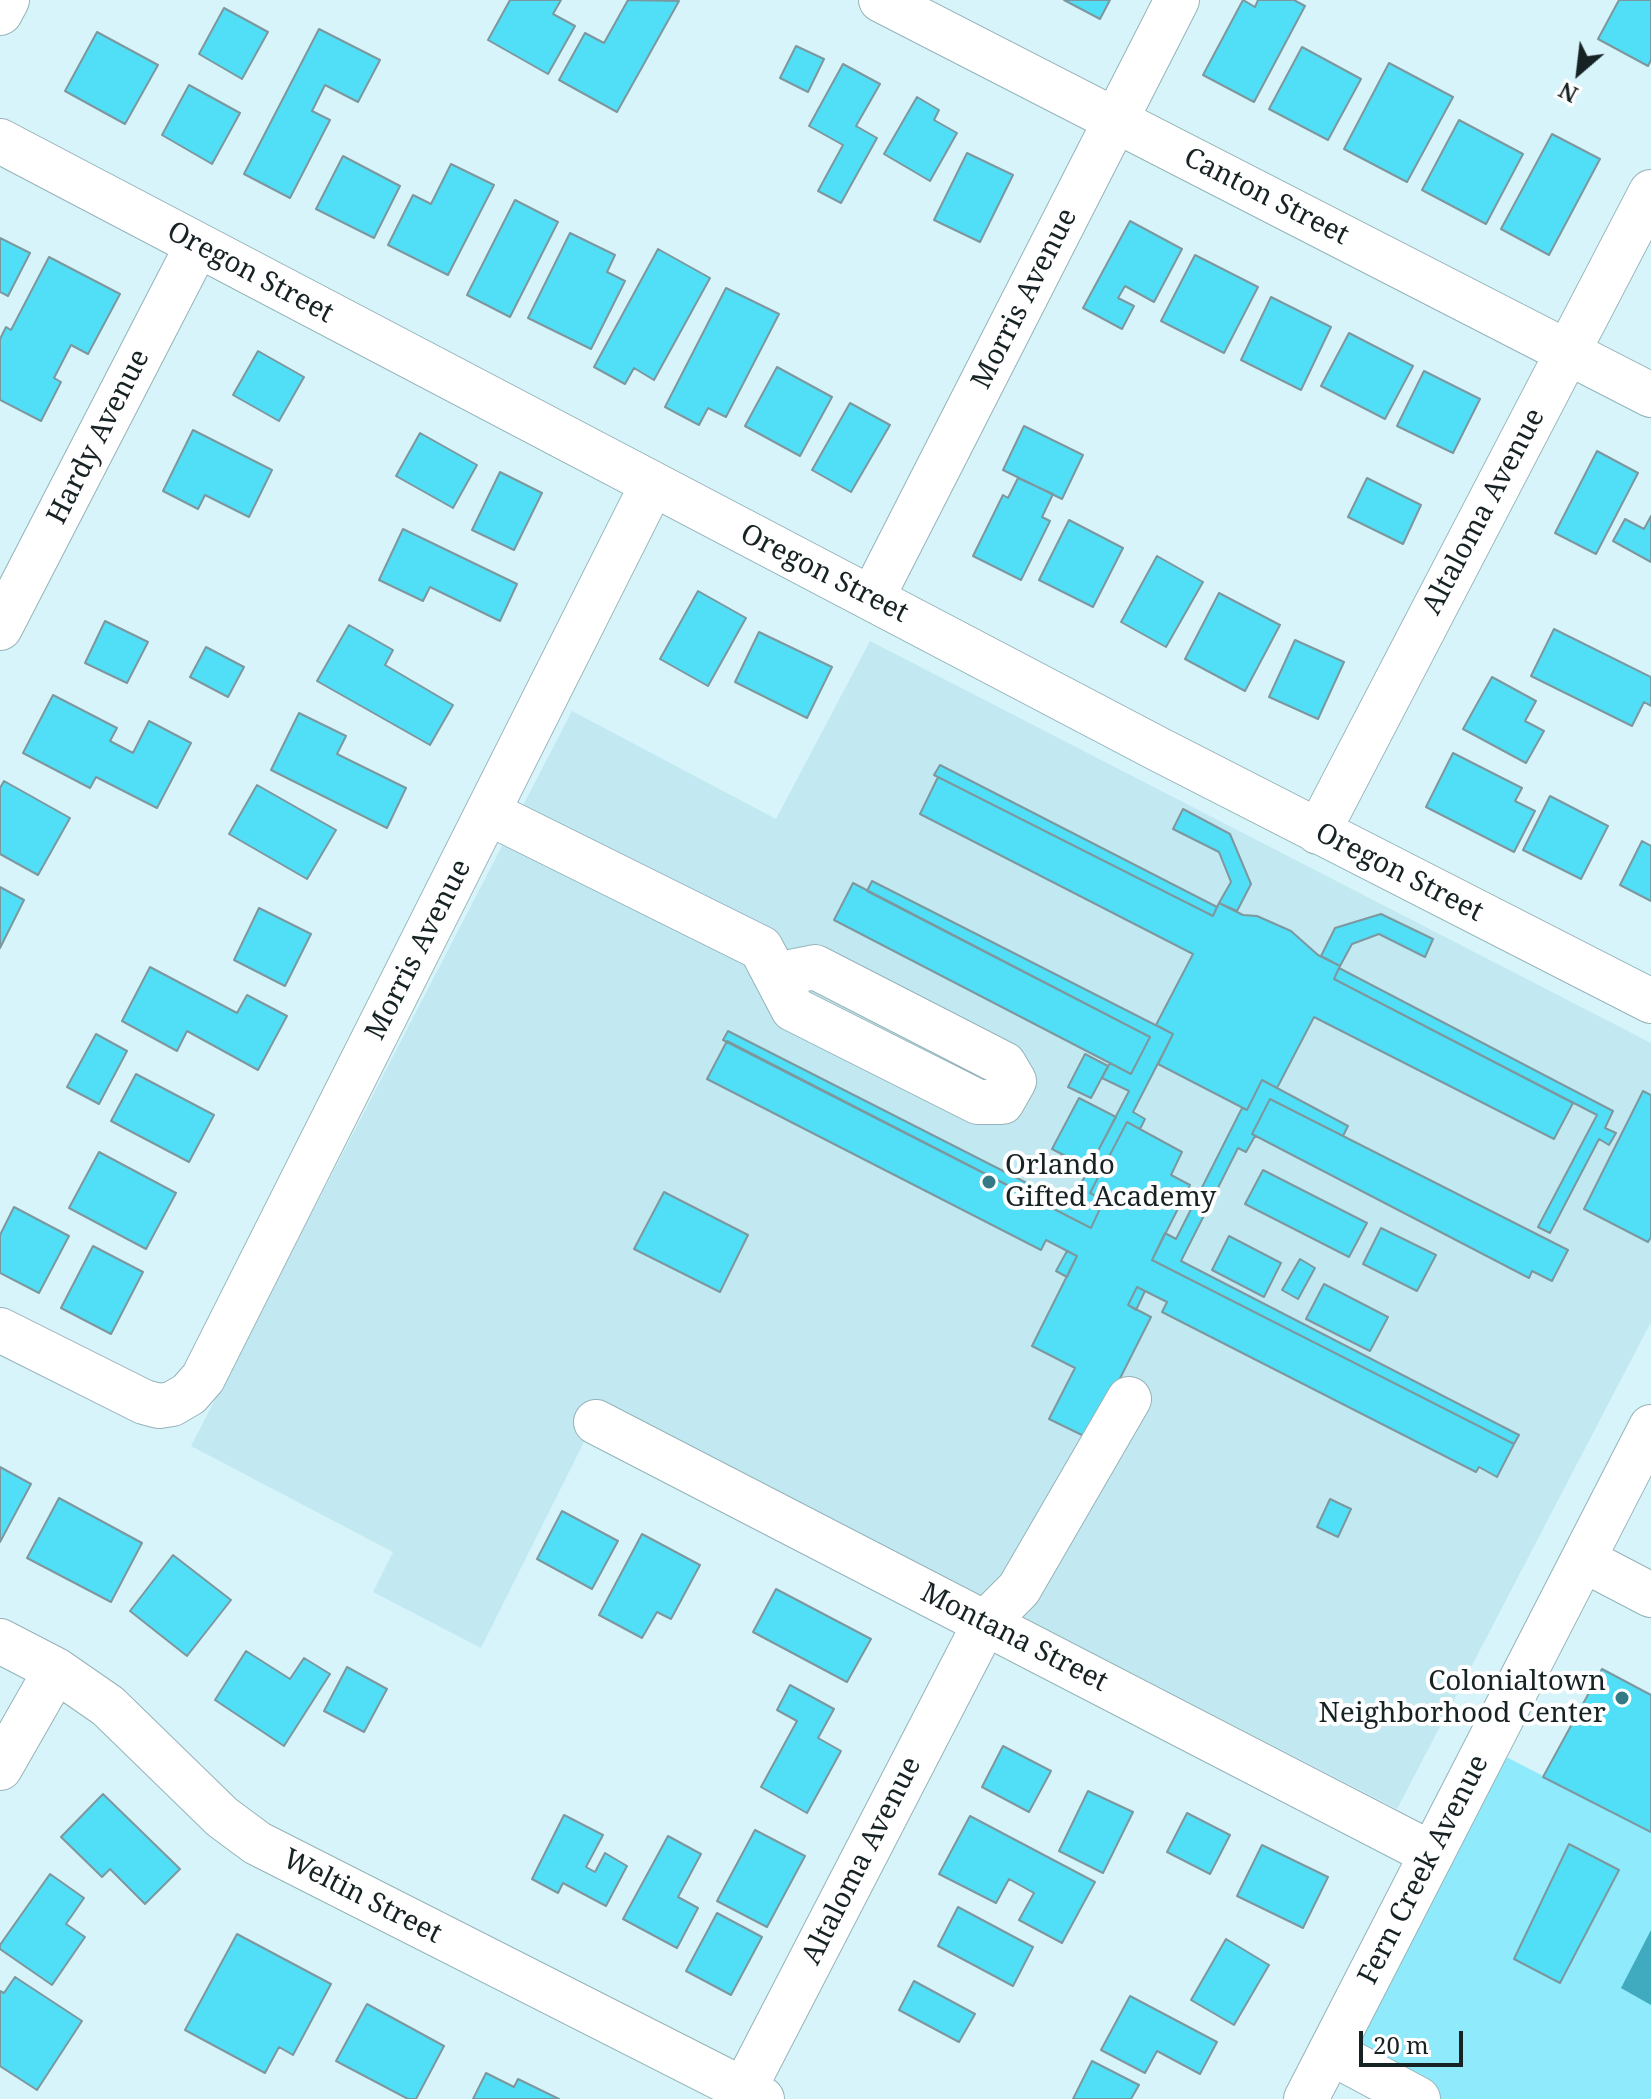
<!DOCTYPE html>
<style>
body{margin:0}
#map{position:relative;width:1651px;height:2099px;overflow:hidden;background:#d6f4fa;font-family:"Noto Serif",serif}
canvas{display:block}
.north{position:absolute;left:1539px;top:32px;width:80px;height:80px;-webkit-text-stroke:6px #fff;paint-order:stroke;rotate:208deg;font-size:22px;font-weight:700;line-height:32px;text-align:center;color:#172224}
.north::after{content:'';display:block;margin:auto;width:28px;height:36px;background:#172224;clip-path:polygon(50% 0,100% 100%,50% 72%,0 100%)}
.scale{position:absolute;left:1359px;top:2031px;width:104px;height:36px;box-sizing:border-box;border:4px solid #172224;border-top:0;padding-left:10px;font-size:24px;line-height:28px;white-space:nowrap;color:#172224;-webkit-text-stroke:6px #fff;paint-order:stroke}
</style>
<div id="map">
<canvas width="1651" height="2099"></canvas>
<div class="north">N</div>
<div class="scale">20 m</div>
</div>
<script>
const ctx = document.querySelector('canvas').getContext('2d');
ctx.lineJoin = 'round';
function fill(path, color) {
  ctx.fillStyle = color;
  ctx.fill(path, 'evenodd');
}
function toPath(rows) {
  const path = new Path2D();
  for (const r of rows) {
    path.moveTo(r[0], r[1]);
    for (let i = 2; i < r.length; i += 2) path.lineTo(r[i], r[i + 1]);
  }
  return path;
}
function trace(path, color, width, dash) {
  ctx.strokeStyle = color;
  ctx.lineWidth = width;
  ctx.lineCap = dash ? 'butt' : 'round';
  ctx.setLineDash(dash || []);
  ctx.stroke(path);
}
function label(font, color, halo, rows, align = 'center') {
  ctx.font = font + ' "Noto Serif",serif';
  ctx.lineWidth = 8;
  ctx.setLineDash([]);
  ctx.textBaseline = 'middle';
  ctx.strokeStyle = halo;
  ctx.fillStyle = color;
  for (const [text, x, y, turn = 0] of rows) {
    ctx.save();
    ctx.translate(x, y);
    ctx.rotate((+turn || 0) * Math.PI / 180);
    ctx.textAlign = isNaN(turn) ? turn : align;
    if (halo) ctx.strokeText(text, 0, 0);
    ctx.fillText(text, 0, 0);
    ctx.restore();
  }
}
fill(toPath([
 [870,641,1651,1043,1651,1322,1397,1809,604,1402,481,1648,373,1592,393,1552,191,1446,572,711,776,819]
]), '#c2e9f1');
fill(toPath([
 [1487,1747,1651,1832,1651,2099,1418,2099,1331,2052]
]), '#8feafc');
fill(toPath([
 [1651,1930,1651,2005,1621,1988]
]), '#40aabe');
const building = toPath([
 [510,0,561,0,553,14,575,26,548,74,488,40,510,0],
 [628,0,679,1,617,112,559,80,585,33,604,43,628,0],
 [1064,0,1110,0,1100,19,1064,0],
 [1243,0,1255,7,1258,0,1294,0,1305,6,1254,102,1203,75,1243,0],
 [1619,0,1651,0,1651,60,1648,66,1598,39,1619,0],
 [224,8,268,32,242,79,199,54,224,8],
 [319,29,380,60,358,102,325,85,312,111,330,120,290,198,244,174,319,29],
 [97,32,158,65,125,124,65,91,97,32],
 [796,46,824,59,808,92,780,78,796,46],
 [1302,47,1361,79,1328,140,1269,109,1302,47],
 [1389,63,1453,97,1407,182,1344,149,1389,63],
 [843,64,880,84,856,126,877,138,841,203,818,191,843,145,809,126,843,64],
 [189,85,240,113,212,164,162,135,189,85],
 [917,97,939,110,934,120,957,133,930,181,884,154,917,97],
 [1459,120,1523,154,1486,224,1422,190,1459,120],
 [1552,134,1600,159,1549,255,1501,229,1552,134],
 [967,153,1013,175,980,242,934,220,967,153],
 [343,156,400,186,374,238,316,209,343,156],
 [451,164,494,185,448,275,388,245,413,195,431,204,451,164],
 [515,200,558,222,510,317,467,295,515,200],
 [1130,221,1182,249,1154,302,1125,286,1118,298,1134,306,1122,329,1083,308,1130,221],
 [570,233,615,255,607,272,625,281,591,349,528,318,570,233],
 [0,238,30,253,8,296,0,292,0,238],
 [658,249,710,278,654,380,634,368,625,384,594,367,658,249],
 [1195,255,1258,287,1224,353,1161,321,1195,255],
 [49,257,120,294,88,354,71,345,54,378,61,382,41,421,0,400,0,339,6,327,11,330,49,257],
 [726,288,779,314,726,417,708,408,699,425,665,407,726,288],
 [1271,297,1331,327,1301,390,1241,360,1271,297],
 [1349,333,1413,366,1385,419,1321,386,1349,333],
 [258,351,304,377,279,421,233,395,258,351],
 [777,367,832,397,800,456,745,426,777,367],
 [1424,371,1480,399,1453,453,1397,426,1424,371],
 [850,403,890,425,851,492,812,470,850,403],
 [1024,426,1083,455,1062,499,1003,470,1024,426],
 [193,430,272,470,249,517,205,495,198,509,163,491,193,430],
 [420,433,477,465,453,508,396,476,420,433],
 [1597,451,1638,473,1596,554,1555,533,1597,451],
 [500,472,542,493,514,550,472,530,500,472],
 [1018,478,1053,494,1042,517,1050,521,1021,580,973,556,1003,495,1008,498,1018,478],
 [1367,478,1421,505,1403,544,1348,517,1367,478],
 [1651,516,1651,562,1613,541,1625,519,1644,529,1651,516],
 [1069,520,1123,548,1093,607,1039,580,1069,520],
 [403,529,517,584,500,621,430,587,423,601,379,580,403,529],
 [1157,556,1203,582,1166,647,1121,622,1157,556],
 [698,591,746,618,708,686,660,659,698,591],
 [1219,593,1280,625,1245,691,1185,659,1219,593],
 [105,621,148,642,127,683,85,663,105,621],
 [349,625,393,650,385,665,453,705,430,745,317,681,349,625],
 [1554,629,1651,677,1651,706,1644,702,1632,726,1531,676,1554,629],
 [759,632,832,667,807,718,735,682,759,632],
 [1295,640,1344,662,1318,719,1269,697,1295,640],
 [206,647,244,667,228,697,190,677,206,647],
 [1492,677,1536,701,1525,721,1544,731,1526,763,1463,729,1492,677],
 [53,695,117,728,110,741,133,753,149,721,191,743,157,808,96,777,90,788,23,753,53,695],
 [299,713,346,736,337,754,406,788,387,828,271,770,299,713],
 [1453,753,1522,788,1515,801,1535,811,1514,852,1426,807,1453,753],
 [940,765,1217,907,1213,916,938,777,934,775,940,765],
 [938,777,1213,916,1219,903,1243,915,1257,916,1291,931,1318,955,1340,966,1334,979,1573,1103,1554,1139,1314,1017,1277,1088,1262,1080,1247,1110,1158,1064,1173,1034,1156,1025,1193,954,920,814,938,777],
 [4,781,70,818,38,875,0,854,0,788,4,781],
 [257,785,336,830,307,879,229,834,257,785],
 [1550,796,1608,826,1581,879,1523,850,1550,796],
 [1183,809,1230,834,1251,884,1237,911,1219,903,1231,882,1219,852,1173,829,1183,809],
 [1642,841,1651,846,1651,901,1620,885,1642,841],
 [872,881,1173,1034,1133,1112,1145,1119,1140,1129,1127,1122,1090,1193,1104,1200,1091,1228,723,1040,728,1031,1070,1205,1129,1091,1102,1078,1110,1063,1131,1074,1150,1037,867,891,872,881],
 [853,883,1150,1037,1131,1074,834,920,853,883],
 [0,887,24,900,0,948,0,887],
 [259,908,311,934,285,986,234,960,259,908],
 [1381,914,1433,939,1425,957,1379,934,1352,944,1340,966,1321,956,1335,928,1381,914],
 [150,967,237,1013,247,995,287,1016,258,1070,187,1031,177,1051,122,1021,150,967],
 [1339,968,1613,1111,1605,1128,1616,1133,1609,1145,1599,1139,1550,1233,1538,1227,1597,1115,1334,979,1339,968],
 [96,1034,127,1051,99,1104,67,1087,96,1034],
 [727,1041,1091,1228,1104,1200,1090,1193,1127,1122,1182,1152,1171,1175,1190,1185,1152,1260,1514,1444,1497,1477,1479,1467,1476,1472,1162,1312,1167,1302,1137,1287,1128,1305,1151,1317,1101,1416,1084,1436,1049,1419,1075,1368,1032,1346,1077,1256,1046,1240,1041,1250,707,1079,727,1041],
 [1085,1054,1108,1066,1091,1098,1068,1087,1085,1054],
 [136,1074,214,1115,189,1162,111,1121,136,1074],
 [1262,1080,1348,1126,1343,1136,1270,1099,1252,1134,1255,1136,1246,1152,1238,1148,1181,1261,1519,1435,1514,1444,1152,1260,1165,1233,1176,1239,1242,1108,1247,1110,1262,1080],
 [1643,1091,1651,1095,1651,1237,1648,1242,1584,1209,1643,1091],
 [1079,1098,1116,1117,1089,1168,1052,1149,1079,1098],
 [1270,1099,1568,1250,1552,1281,1532,1271,1529,1278,1252,1134,1270,1099],
 [99,1152,176,1193,146,1249,69,1208,99,1152],
 [1263,1170,1367,1223,1349,1257,1245,1204,1263,1170],
 [664,1192,748,1235,720,1292,634,1249,664,1192],
 [14,1207,69,1236,39,1293,0,1273,0,1235,14,1207],
 [1381,1228,1436,1255,1417,1291,1363,1264,1381,1228],
 [1229,1236,1281,1263,1264,1297,1212,1270,1229,1236],
 [93,1246,143,1272,111,1334,61,1308,93,1246],
 [1067,1251,1077,1256,1067,1277,1056,1271,1067,1251],
 [1300,1259,1315,1268,1298,1299,1282,1290,1300,1259],
 [1324,1284,1388,1317,1370,1351,1306,1319,1324,1284],
 [1137,1287,1145,1291,1136,1310,1128,1305,1137,1287],
 [0,1467,31,1484,0,1542,0,1467],
 [59,1498,142,1543,111,1602,27,1558,59,1498],
 [1330,1499,1351,1509,1338,1537,1317,1527,1330,1499],
 [562,1511,618,1541,592,1589,537,1559,562,1511],
 [642,1534,700,1565,671,1619,657,1612,642,1638,599,1615,642,1534],
 [173,1555,231,1600,187,1656,130,1611,173,1555],
 [776,1589,871,1639,847,1682,753,1632,776,1589],
 [246,1651,290,1679,304,1658,330,1674,284,1746,215,1700,246,1651],
 [347,1667,387,1689,364,1732,324,1711,347,1667],
 [1602,1669,1651,1695,1651,1832,1543,1777,1602,1669],
 [790,1685,834,1709,818,1738,841,1751,807,1813,761,1787,797,1721,777,1710,790,1685],
 [1003,1746,1051,1771,1029,1812,982,1787,1003,1746],
 [1088,1791,1133,1812,1103,1873,1059,1851,1088,1791],
 [103,1794,180,1869,145,1904,110,1869,102,1877,61,1837,103,1794],
 [1187,1813,1230,1835,1210,1874,1167,1852,1187,1813],
 [564,1815,603,1835,586,1867,595,1872,605,1853,627,1866,606,1906,563,1883,558,1893,532,1879,564,1815],
 [970,1816,1095,1882,1062,1943,1019,1920,1034,1893,1009,1879,996,1903,939,1874,970,1816],
 [755,1830,805,1856,767,1927,717,1901,755,1830],
 [668,1836,701,1854,678,1897,698,1908,677,1948,623,1919,668,1836],
 [1569,1844,1619,1870,1560,1983,1514,1959,1569,1844],
 [1262,1845,1328,1877,1303,1928,1237,1896,1262,1845],
 [50,1874,84,1898,66,1924,85,1937,52,1985,0,1949,0,1945,50,1874],
 [958,1907,1033,1947,1013,1986,938,1946,958,1907],
 [717,1913,762,1937,731,1995,686,1971,717,1913],
 [237,1934,331,1984,293,2055,279,2047,265,2073,185,2030,237,1934],
 [1226,1939,1269,1965,1234,2025,1191,2000,1226,1939],
 [15,1977,82,2021,37,2090,0,2066,0,1991,4,1993,15,1977],
 [914,1981,975,2014,959,2042,899,2010,914,1981],
 [1130,1996,1217,2042,1200,2074,1157,2051,1145,2073,1101,2050,1130,1996],
 [367,2004,444,2046,416,2099,408,2099,336,2061,367,2004],
 [1092,2061,1139,2085,1131,2099,1073,2099,1092,2061],
 [486,2073,514,2087,518,2079,559,2099,473,2099,486,2073]
]);
fill(building, '#51dff8');
trace(building, '#7c989e', 2);
const minor = toPath([
 [881,0,1651,395],
 [0,13,7,0],
 [0,141,1160,750,1651,1001],
 [872,598,1177,0],
 [0,628,197,246],
 [489,813,761,948,793,1009,978,1102,1002,1102,1014,1081,1004,1064,815,967,775,975],
 [1318,832,1651,192],
 [0,1330,144,1402,159,1406,172,1404,189,1394,203,1378,652,485],
 [596,1422,1432,1854],
 [1584,1560,1651,1595],
 [0,1641,56,1670,108,1706,222,1817,257,1843,762,2099],
 [0,1768,56,1670],
 [1330,2052,1418,2099],
 [739,2099,985,1623,1019,1589,1129,1399],
 [1306,2099,1651,1427]
]);
trace(minor, '#96b3b9', 46);
trace(minor, '#fff', 44);
for (const [x, y, r, color] of [
 [989,1182,8,"#337986"],
 [1622,1698,8,"#337986"]
]) {
  const dot = new Path2D();
  dot.arc(x, y, r, 0, 2 * Math.PI);
  ctx.fillStyle = color;
  ctx.fill(dot);
  trace(dot, '#fff', 3);
}
label('28px', '#172224', '#fff', [
 ["Canton Street",1266,197,27],
 ["Oregon Street",250,273,28],
 ["Morris Avenue",1025,299,-63],
 ["Hardy Avenue",99,437,-63],
 ["Altaloma Avenue",1484,512,-62],
 ["Oregon Street",824,574,27],
 ["Oregon Street",1399,873,27],
 ["Morris Avenue",419,950,-63],
 ["Montana Street",1014,1638,27],
 ["Altaloma Avenue",862,1861,-63],
 ["Fern Creek Avenue",1424,1870,-63],
 ["Weltin Street",362,1897,27]
]);
label('28px', '#172224', '#fff', [
 ["Orlando",1005,1166],
 ["Gifted Academy",1005,1198],
 ["Colonialtown",1606,1682,"right"],
 ["Neighborhood Center",1606,1714,"right"]
], 'left');
</script>
